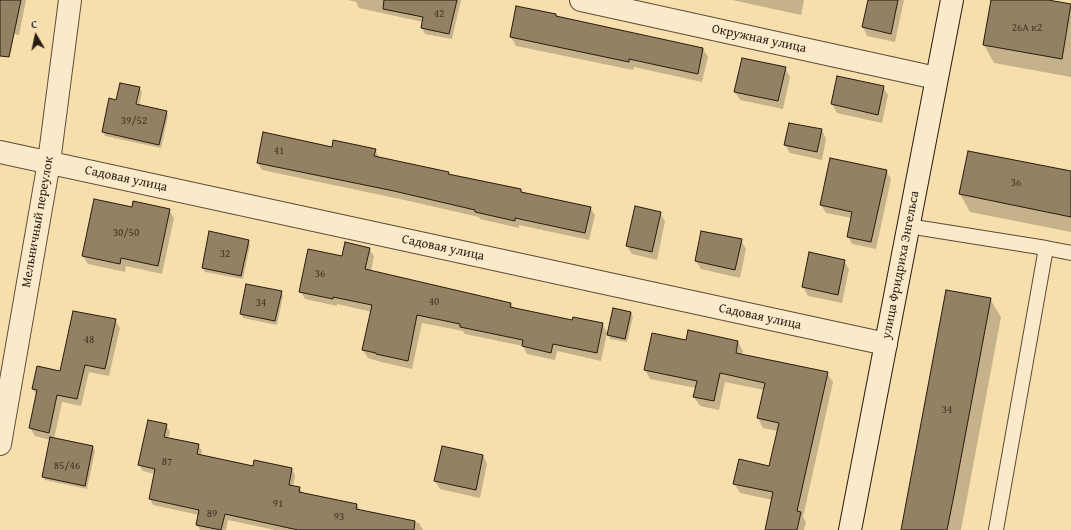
<!DOCTYPE html>
<meta charset="utf-8">
<style>
body{margin:0}
#map{position:relative;width:1071px;height:530px;overflow:hidden;background:#f7dead;font-family:"Gentium Book Plus",serif}
canvas{display:block}
.north{position:absolute;left:16px;top:16px;width:40px;height:40px;-webkit-text-stroke:3px #faeaca;paint-order:stroke;rotate:351deg;font-size:11px;font-weight:700;line-height:16px;text-align:center;color:#281b11}
.north::after{content:'';display:block;margin:auto;width:14px;height:18px;background:#281b11;clip-path:polygon(50% 0,100% 100%,50% 72%,0 100%)}
</style>
<div id="map">
<canvas width="1071" height="530"></canvas>
<div class="north">С</div>
</div>
<script>
const ctx = document.querySelector('canvas').getContext('2d');
ctx.lineJoin = 'round';
function fill(path, color) {
  ctx.fillStyle = color;
  ctx.fill(path, 'evenodd');
}
function toPath(rows) {
  const path = new Path2D();
  for (const r of rows) {
    path.moveTo(r[0], r[1]);
    for (let i = 2; i < r.length; i += 2) path.lineTo(r[i], r[i + 1]);
  }
  return path;
}
function trace(path, color, width, dash) {
  ctx.strokeStyle = color;
  ctx.lineWidth = width;
  ctx.lineCap = dash ? 'butt' : 'round';
  ctx.setLineDash(dash || []);
  ctx.stroke(path);
}
function label(font, color, halo, rows, align = 'center') {
  ctx.font = font + ' "Gentium Book Plus",serif';
  ctx.lineWidth = 3;
  ctx.setLineDash([]);
  ctx.textBaseline = 'middle';
  ctx.strokeStyle = halo;
  ctx.fillStyle = color;
  for (const [text, x, y, turn = 0] of rows) {
    ctx.save();
    ctx.translate(x, y);
    ctx.rotate((+turn || 0) * Math.PI / 180);
    ctx.textAlign = isNaN(turn) ? turn : align;
    if (halo) ctx.strokeText(text, 0, 0);
    ctx.fillText(text, 0, 0);
    ctx.restore();
  }
}
fill(toPath([
 [0,0,26,0,19,35,0,31],
 [348,0,461,0,452,39,425,34,422,28,423,22,359,8,356,2],
 [732,0,804,0,801,15],
 [869,0,904,0,895,42,867,36,863,27],
 [992,0,1042,0,1071,5,1071,77,994,63,984,45],
 [517,7,555,15,557,18,703,49,708,57,702,82,634,67,633,70,516,46,511,37],
 [785,68,790,77,783,109,740,100,735,92],
 [837,77,883,87,888,95,882,123,837,113,832,104],
 [139,88,142,92,139,106,166,112,168,116,161,148,105,136,103,132,117,101],
 [138,90,140,90,136,109,134,109],
 [822,130,826,139,822,160,790,153,785,145],
 [332,148,375,150,380,158,448,173,449,175,521,190,523,194,590,208,595,215,589,240,519,225,519,228,480,219,479,217,400,199,262,170,258,163],
 [886,171,891,179,876,249,852,244,848,236,852,218,826,213,821,205],
 [1071,172,1071,232,970,212,960,194],
 [132,208,169,210,174,218,162,274,126,266,125,272,88,264,83,256],
 [660,213,665,221,657,260,632,254,627,246],
 [741,240,746,249,740,278,701,269,696,261],
 [248,241,250,245,243,279,205,272,203,267],
 [369,249,374,256,371,271,511,303,514,309,573,321,602,324,608,334,631,313,633,317,627,342,610,339,607,333,601,361,557,351,555,360,527,354,523,346,465,334,463,331,422,323,412,369,381,362,368,358,363,350,372,312,337,304,337,306,305,299,300,291,343,258],
 [810,253,844,261,849,269,842,303,808,296,803,287],
 [281,292,283,296,277,325,243,318,241,314],
 [990,299,1001,317,961,530,902,530],
 [115,320,120,328,109,376,89,372,81,406,62,402,54,439,93,447,95,451,87,489,45,480,43,476,50,440,35,436,30,428,37,396,33,389,60,372],
 [687,341,738,342,743,351,742,355,827,373,833,382,803,517,806,522,804,530,766,530,773,500,740,493,734,483,770,467,778,431,763,428,758,418,764,390,725,382,719,410,700,406,694,397,696,388,650,379,645,370],
 [166,425,170,432,168,438,198,445,202,451,201,456,254,467,292,469,295,475,293,487,300,488,303,494,357,505,360,510,419,523,423,530,275,530,228,520,226,530,200,530,197,525,199,515,153,505,150,499,155,474,143,471,139,465],
 [483,455,487,464,480,498,440,489,435,481]
]), '#0003');
const building = toPath([
 [0,0,21,0,9,57,0,56,0,0],
 [384,0,457,0,449,34,421,28,423,17,383,9,384,0],
 [868,0,898,0,891,34,862,27,868,0],
 [991,0,1048,0,1071,4,1062,59,983,45,991,0],
 [516,6,556,14,556,16,703,48,698,74,629,59,629,62,510,37,516,6],
 [742,58,786,67,778,101,734,92,742,58],
 [837,76,884,86,878,115,831,104,837,76],
 [120,83,140,87,136,104,167,111,159,145,102,132,109,98,116,100,120,83],
 [789,123,822,129,817,152,784,145,789,123],
 [263,132,332,147,333,140,376,149,374,156,449,172,448,174,521,189,521,192,591,207,585,233,515,218,515,221,475,212,475,210,394,191,257,163,263,132],
 [968,151,1071,171,1071,217,959,194,968,151],
 [830,158,887,170,871,242,847,237,852,212,820,205,830,158],
 [94,199,132,207,133,201,170,209,158,266,121,258,120,264,82,256,94,199],
 [635,206,661,212,652,252,626,246,635,206],
 [209,231,249,240,241,276,202,268,209,231],
 [701,231,742,239,735,270,695,261,701,231],
 [345,242,370,248,365,269,511,303,510,307,572,320,573,317,603,323,597,353,553,344,551,353,522,346,523,340,460,327,460,324,417,315,408,361,376,354,376,353,362,350,372,305,333,297,333,299,299,292,308,249,342,256,345,242],
 [809,252,845,260,838,295,802,287,809,252],
 [246,284,282,291,275,321,240,314,246,284],
 [946,290,991,298,955,490,947,530,901,530,946,290],
 [613,308,631,312,625,339,607,335,613,308],
 [73,311,116,319,105,369,85,365,77,399,57,395,49,433,29,428,37,390,32,389,37,366,60,371,73,311],
 [688,330,738,341,736,353,828,372,797,511,801,512,797,530,765,530,773,492,733,484,739,459,769,466,779,423,757,418,765,383,720,373,714,401,693,397,697,381,644,370,652,333,686,340,688,330],
 [148,420,167,424,164,437,199,444,197,454,253,466,254,460,292,468,289,485,300,487,299,492,357,504,356,509,415,521,414,530,298,530,225,514,221,530,196,525,199,510,149,499,155,469,138,465,148,420],
 [50,437,93,446,85,486,42,477,50,437],
 [442,446,483,455,476,490,434,481,442,446]
]);
fill(building, '#948062');
trace(building, '#281b11', 1);
const lane = toPath([
 [908,226,1046,248,1071,253],
 [996,530,1046,248]
]);
const street = toPath([
 [581,0,936,78],
 [0,152,886,344],
 [0,444,49,162,70,0]
]);
const secondary = toPath([
 [850,530,952,0]
]);
trace(lane, '#5c4c38', 16);
trace(street, '#5c4c38', 24);
trace(secondary, '#281b11', 24);
trace(lane, '#faeaca', 14);
trace(street, '#faeaca', 22);
trace(secondary, '#faeaca', 22);
label('11px', '#433425', null, [
 ["42",439,14],
 ["26А к2",1027,28],
 ["39/52",134,121],
 ["41",279,151],
 ["36",1016,183],
 ["30/50",126,233],
 ["32",225,254],
 ["36",320,274],
 ["40",434,302],
 ["34",261,303],
 ["48",89,340],
 ["34",947,410],
 ["87",167,462],
 ["85/46",67,466],
 ["91",278,504],
 ["89",212,514],
 ["93",339,517]
]);
label('13px', '#281b11', '#faeaca', [
 ["Окружная улица",759,39,12],
 ["Садовая улица",126,179,12],
 ["Мельничный переулок",38,222,-80],
 ["Садовая улица",443,248,12],
 ["улица Фридриха Энгельса",901,265,-79],
 ["Садовая улица",760,317,12]
]);
</script>
